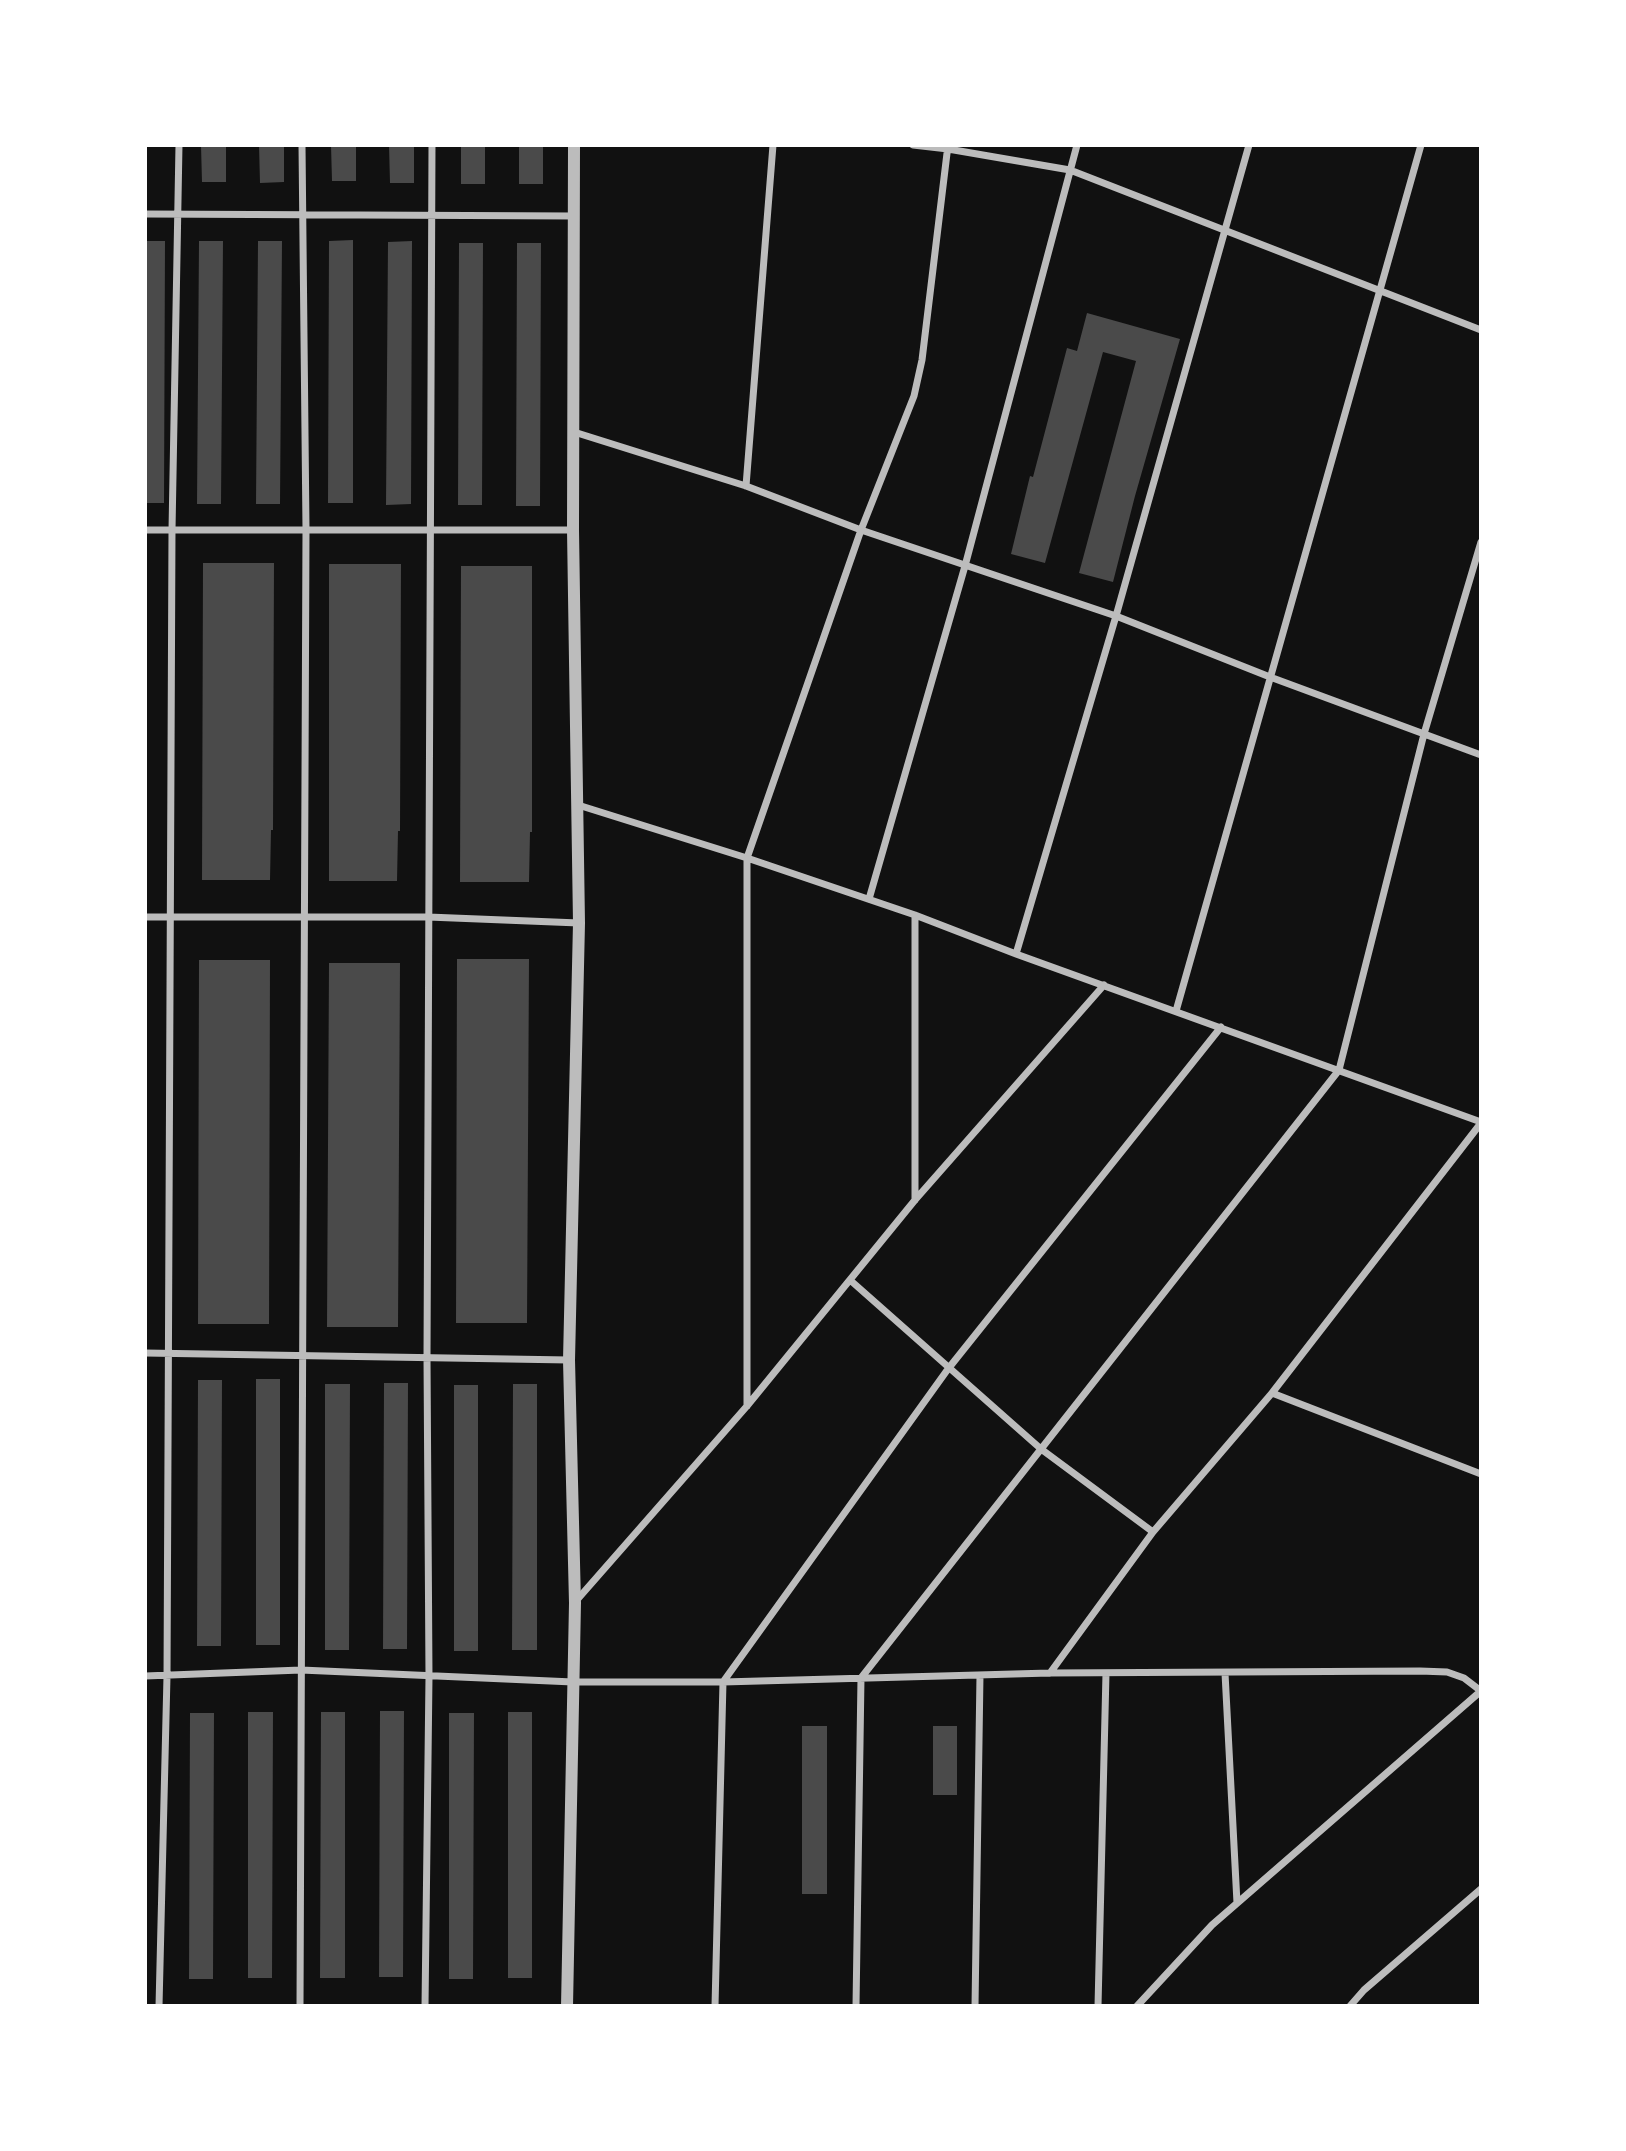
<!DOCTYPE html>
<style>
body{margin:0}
#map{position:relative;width:1626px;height:2151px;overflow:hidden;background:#111;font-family:"Noto Sans",sans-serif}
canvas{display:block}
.frame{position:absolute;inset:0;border:147px solid #fff;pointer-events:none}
</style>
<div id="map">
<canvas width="1626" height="2151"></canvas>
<div class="frame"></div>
</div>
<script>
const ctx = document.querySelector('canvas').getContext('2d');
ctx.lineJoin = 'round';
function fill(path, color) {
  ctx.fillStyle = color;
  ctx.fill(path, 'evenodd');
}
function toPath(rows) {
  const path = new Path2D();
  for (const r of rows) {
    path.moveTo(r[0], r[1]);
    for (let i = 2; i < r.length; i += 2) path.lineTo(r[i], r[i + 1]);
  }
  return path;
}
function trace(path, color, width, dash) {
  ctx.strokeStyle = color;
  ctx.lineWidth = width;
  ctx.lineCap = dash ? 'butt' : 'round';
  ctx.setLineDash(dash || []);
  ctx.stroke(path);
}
fill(toPath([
 [201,145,226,145,226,182,202,182],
 [259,145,284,145,284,182,260,183],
 [331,145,356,145,356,181,332,181],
 [389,145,414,145,414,183,390,183],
 [461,145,485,145,485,184,461,184],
 [519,145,543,145,543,184,519,184],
 [353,240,353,503,328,503,329,241],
 [145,241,165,241,164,503,145,503],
 [199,241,223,241,221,504,197,504],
 [258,241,282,241,280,504,256,504],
 [412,241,411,504,386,505,388,242],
 [459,243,483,243,482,505,458,505],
 [517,243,541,243,540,506,516,506],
 [1087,313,1180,339,1135,496,1113,582,1079,573,1136,361,1103,352,1045,563,1011,554,1030,476,1033,477,1067,348,1077,351],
 [203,563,274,563,273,830,271,830,270,880,202,880],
 [329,564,401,564,400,831,398,831,397,881,329,881],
 [461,566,532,566,532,832,530,832,529,882,460,882],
 [457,959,529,959,527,1323,456,1323],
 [199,960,270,960,269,1324,198,1324],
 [329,963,400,963,398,1327,327,1327],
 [256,1379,280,1379,280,1645,256,1645],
 [198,1380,222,1380,221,1646,197,1646],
 [384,1383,408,1383,407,1649,383,1649],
 [325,1384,350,1384,349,1650,325,1650],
 [513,1384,537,1384,537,1650,512,1650],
 [454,1385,478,1385,478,1651,454,1651],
 [380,1711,404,1711,403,1977,379,1977],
 [248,1712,273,1712,272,1978,248,1978],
 [321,1712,345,1712,345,1978,320,1978],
 [508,1712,532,1712,532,1978,508,1978],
 [190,1713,214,1713,213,1979,189,1979],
 [449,1713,474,1713,473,1979,449,1979],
 [802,1726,827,1726,827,1894,802,1894],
 [933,1726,957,1726,957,1795,933,1795]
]), '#4a4a4a');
trace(toPath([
 [913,145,948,149,1070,170,1481,330],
 [145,214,574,216],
 [574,432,746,486,861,530,1116,616,1270,677,1481,755],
 [746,486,773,145],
 [145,530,573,530],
 [578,805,747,858,915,915,1016,954,1481,1122],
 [869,899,965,566,1077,145],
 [145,917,428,917,579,923],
 [1016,954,1116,616,1249,145],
 [1176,1011,1421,145],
 [915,1200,915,915],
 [850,1280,1041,1449,1153,1532],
 [145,1353,569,1360],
 [1272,1393,1481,1474],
 [747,1406,747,858,861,530,914,396,922,360,948,145],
 [576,1601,747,1406,915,1200,1104,985],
 [1050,1673,1153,1532,1272,1393,1481,1123],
 [1225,1673,1237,1903],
 [145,1676,301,1670,573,1682,723,1682,1050,1673,1420,1671,1447,1672,1464,1678,1481,1691],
 [159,2006,167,1676,172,530,179,145],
 [300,2006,306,529,302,145],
 [425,2006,429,1677,427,1357,432,145],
 [715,2006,723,1682,948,1369,1221,1027],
 [856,2006,861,1678,1339,1070,1424,734,1481,542],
 [975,2006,980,1675],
 [1098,2006,1106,1673],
 [1137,2006,1212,1925,1481,1691],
 [1350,2006,1364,1990,1481,1889]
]), '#bcbcbc', 7);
trace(toPath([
 [567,2006,575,1603,569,1360,579,923,573,530,574,145]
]), '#bcbcbc', 12);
</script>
